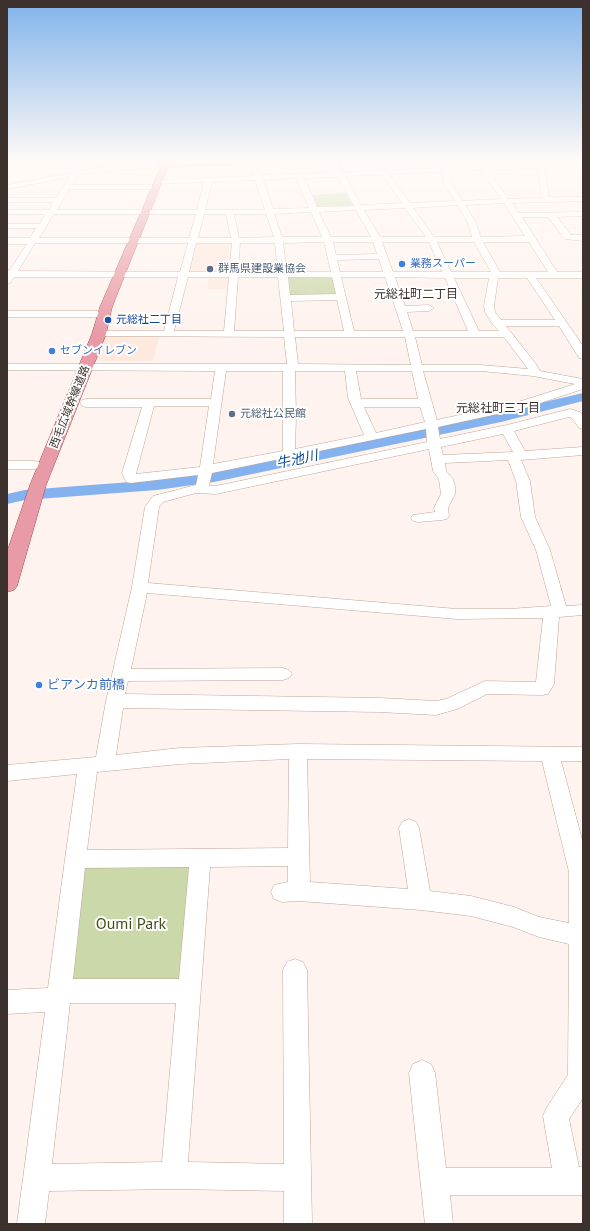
<!DOCTYPE html>
<meta charset="utf-8">
<style>
body{margin:0}
#map{position:relative;width:590px;height:1231px;overflow:hidden;background:#fef3ee;font-family:"PT Sans",sans-serif}
canvas{display:block}
.frame{position:absolute;inset:0;border:8px solid #3c312c;pointer-events:none}
</style>
<div id="map">
<canvas width="590" height="1231"></canvas>
<div class="frame"></div>
</div>
<script>
const ctx = document.querySelector('canvas').getContext('2d');
ctx.lineJoin = 'round';
function fill(path, color) {
  ctx.fillStyle = color;
  ctx.fill(path, 'evenodd');
}
function toPath(rows) {
  const path = new Path2D();
  for (const r of rows) {
    path.moveTo(r[0], r[1]);
    for (let i = 2; i < r.length; i += 2) path.lineTo(r[i], r[i + 1]);
  }
  return path;
}
function trace(path, color, width, dash) {
  ctx.strokeStyle = color;
  ctx.lineWidth = width;
  ctx.lineCap = dash ? 'butt' : 'round';
  ctx.setLineDash(dash || []);
  ctx.stroke(path);
}
function label(font, color, halo, rows, align = 'center') {
  ctx.font = font + ' "PT Sans","Noto Sans JP",sans-serif';
  ctx.lineWidth = 4;
  ctx.setLineDash([]);
  ctx.textBaseline = 'middle';
  ctx.strokeStyle = halo;
  ctx.fillStyle = color;
  for (const [text, x, y, turn = 0] of rows) {
    ctx.save();
    ctx.translate(x, y);
    ctx.rotate((+turn || 0) * Math.PI / 180);
    ctx.textAlign = isNaN(turn) ? turn : align;
    if (halo) ctx.strokeText(text, 0, 0);
    ctx.fillText(text, 0, 0);
    ctx.restore();
  }
}
fill(toPath([
 [88,162,131,162,131,165,93,168],
 [235,242,232,275,186,275,194,243],
 [209,277,229,277,231,279,230,289,207,289],
 [105,335,160,335,153,361,98,361,96,359]
]), '#fee9de');
fill(toPath([
 [347,193,353,206,352,207,316,208,311,195],
 [291,277,334,278,338,296,290,296,288,278],
 [91,863,186,863,191,868,179,979,171,985,70,980,83,870]
]), '#cbd8a9');
trace(toPath([
 [337,162,343,172,347,172],
 [7,166,24,162]
]), '#84b2ef', 1.5);
fill(toPath([
 [583,393,583,401,501,422,214,482,157,490,25,500,7,504,7,494,25,490,157,480,214,472,501,412,583,393]
]), '#84b2ef');
const minor = toPath([
 [250,162,257,162,261,175,335,172,330,162,337,162,342,172,441,168,441,162,448,162,449,168,535,164,534,162,583,162,583,166,544,168,549,197,583,197,583,201,512,203,518,213,583,212,583,216,557,217,571,235,583,235,583,241,565,239,548,217,522,217,557,272,583,272,583,278,536,278,581,343,583,346,583,359,579,358,559,326,506,326,536,364,540,371,583,379,583,389,525,408,438,427,440,439,507,425,570,409,580,412,583,416,583,429,579,428,572,418,569,417,514,431,525,451,583,447,583,455,521,460,530,481,535,517,550,550,566,606,583,605,583,615,559,617,554,684,548,694,542,695,487,694,457,709,436,715,380,712,123,708,116,755,180,748,298,744,583,747,583,761,561,761,583,843,583,1098,569,1119,579,1167,583,1167,583,1195,450,1195,453,1224,425,1224,409,1073,413,1064,422,1060,431,1064,435,1073,446,1168,552,1168,543,1116,547,1107,568,1075,569,944,539,937,513,927,471,916,421,910,299,901,282,902,274,899,271,892,274,885,288,882,288,866,210,867,188,1162,284,1164,283,970,287,962,295,959,303,962,307,970,312,1224,284,1224,284,1191,174,1189,49,1191,45,1224,17,1224,45,1012,7,1014,7,990,48,988,65,859,77,774,7,781,7,765,96,757,106,701,132,587,145,507,153,496,196,485,198,475,131,483,126,482,122,473,142,407,86,407,82,406,80,403,82,400,86,399,211,399,215,371,7,370,7,364,287,364,284,337,95,336,94,334,99,331,164,331,178,277,14,277,10,283,7,284,7,271,9,271,27,244,7,244,7,238,30,238,36,228,7,228,7,224,40,224,45,214,7,214,7,210,49,210,53,202,7,202,7,198,56,198,70,177,7,189,7,185,96,168,162,163,166,165,165,167,96,172,77,175,72,185,151,185,155,187,151,189,69,189,57,210,197,210,204,182,158,184,154,182,158,180,254,176,250,162],
 [537,168,542,198,508,199,488,170,537,168],
 [481,170,501,199,462,201,452,184,449,172,481,170],
 [442,172,444,184,455,201,410,203,389,174,442,172],
 [382,175,402,203,361,205,345,176,382,175],
 [338,177,354,206,317,207,304,178,338,177],
 [296,178,309,208,273,209,263,180,296,178],
 [255,180,265,210,205,210,212,182,255,180],
 [504,203,525,236,481,237,475,221,465,205,504,203],
 [457,205,467,221,472,237,434,237,413,208,457,205],
 [405,208,426,237,380,237,364,210,405,208],
 [356,210,371,237,331,237,319,212,356,210],
 [311,212,322,237,282,237,274,214,311,212],
 [54,214,196,214,189,238,39,238,54,214],
 [204,214,226,214,231,238,198,238,204,214],
 [234,214,266,214,274,237,239,238,234,214],
 [324,242,331,272,287,272,283,243,324,242],
 [333,242,373,242,377,254,336,255,333,242],
 [382,242,429,242,442,272,393,272,382,242],
 [437,242,474,242,491,272,451,272,437,242],
 [483,242,529,242,548,272,500,272,483,242],
 [35,243,188,243,180,272,18,271,35,243],
 [196,243,232,243,229,272,189,272,196,243],
 [240,243,275,243,278,272,238,272,240,243],
 [379,259,383,272,340,272,337,260,379,259],
 [188,277,229,277,224,331,174,331,188,277],
 [238,277,278,277,284,331,234,331,238,277],
 [288,277,332,277,336,294,290,295,288,277],
 [341,277,385,277,403,331,354,331,341,277],
 [395,277,445,278,468,331,413,331,407,312,429,311,434,308,429,305,405,306,395,277],
 [454,278,489,278,484,306,485,312,493,325,499,331,479,331,454,278],
 [498,278,527,278,555,320,501,320,495,312,494,306,498,278],
 [337,300,344,331,294,331,291,301,337,300],
 [295,337,405,337,411,365,298,364,295,337],
 [415,337,504,337,528,369,481,365,422,365,415,337],
 [226,371,283,371,283,451,213,464,226,371],
 [295,371,345,371,348,398,364,435,295,449,296,416,295,371],
 [356,371,412,371,418,399,361,399,356,371],
 [423,371,481,371,533,376,575,384,518,402,437,420,423,371],
 [154,406,209,406,200,467,136,474,154,406],
 [364,407,420,407,425,422,376,433,364,407],
 [426,429,427,442,216,486,209,486,212,473,426,429],
 [503,434,513,452,443,455,441,447,503,434],
 [429,449,433,471,439,479,441,494,434,508,435,512,413,515,411,518,413,521,418,522,442,520,447,519,449,516,448,508,455,494,455,486,453,479,446,471,445,463,508,460,516,481,521,517,536,550,551,606,510,609,457,609,148,583,159,507,163,502,196,493,216,494,429,449],
 [147,593,457,619,543,618,536,682,485,681,446,699,436,701,380,698,125,694,128,681,283,680,289,678,292,674,289,670,283,668,131,669,147,593],
 [289,759,288,848,87,850,97,772,180,764,289,759],
 [307,759,542,761,569,872,569,923,539,917,514,907,471,896,430,891,419,828,416,822,409,819,402,822,399,828,408,889,310,882,307,759],
 [189,867,179,979,73,979,85,868,189,867],
 [70,1003,176,1003,162,1162,52,1164,70,1003],
 [7,311,97,311,102,314,97,317,7,317,7,311],
 [7,461,34,461,39,462,41,465,39,468,34,469,7,469,7,461]
]);
const major = toPath([
 [158,162,238,162,234,165,168,167,112,307,106,334,46,485,17,586,14,590,7,592,7,552,30,485,92,334,100,307,160,168,158,162]
]);
trace(minor, '#bfa598', 1);
trace(major, '#a14a55', 1);
fill(minor, '#fff');
fill(major, '#e89ba6');
const sky = ctx.createLinearGradient(0, 0, 0, 335);
sky.addColorStop(0, '#80b3eb');
sky.addColorStop(0.48, '#fffaf7');
sky.addColorStop(1, '#fffaf700');
ctx.fillStyle = sky;
ctx.fillRect(0, 0, 590, 335);
for (const [x, y, r, color] of [
 [402,264,4,"#3f7fe0"],
 [210,269,4,"#5c6f8a"],
 [108,320,4,"#1a4fb4"],
 [52,351,4,"#3f7fe0"],
 [232,414,4,"#5c6f8a"],
 [39,685,4,"#3f7fe0"]
]) {
  const dot = new Path2D();
  dot.arc(x, y, r, 0, 2 * Math.PI);
  ctx.fillStyle = color;
  ctx.fill(dot);
  trace(dot, '#fff', 1.5);
}
label('11px', '#366cbe', '#fff', [
 ["業務スーパー",410,264],
 ["セブンイレブン",60,351]
], 'left');
label('11px', '#4e5e75', '#fff', [
 ["群馬県建設業協会",218,269],
 ["元総社公民館",240,414]
], 'left');
label('11px', '#164399', '#fff', [
 ["元総社二丁目",116,320]
], 'left');
label('11px', '#3c312c', '#fff', [
 ["西毛広域幹線道路",70,407,-68]
]);
label('12px', '#3c312c', '#fff', [
 ["元総社町二丁目",416,295],
 ["元総社町三丁目",498,409]
]);
label('13px', '#366cbe', '#fff', [
 ["ビアンカ前橋",47,685]
], 'left');
label('italic 14px', '#06498f', '#fff', [
 ["牛池川",297,460,-12]
]);
label('16px', '#444f18', '#fff', [
 ["Oumi Park",131,924]
]);
</script>
